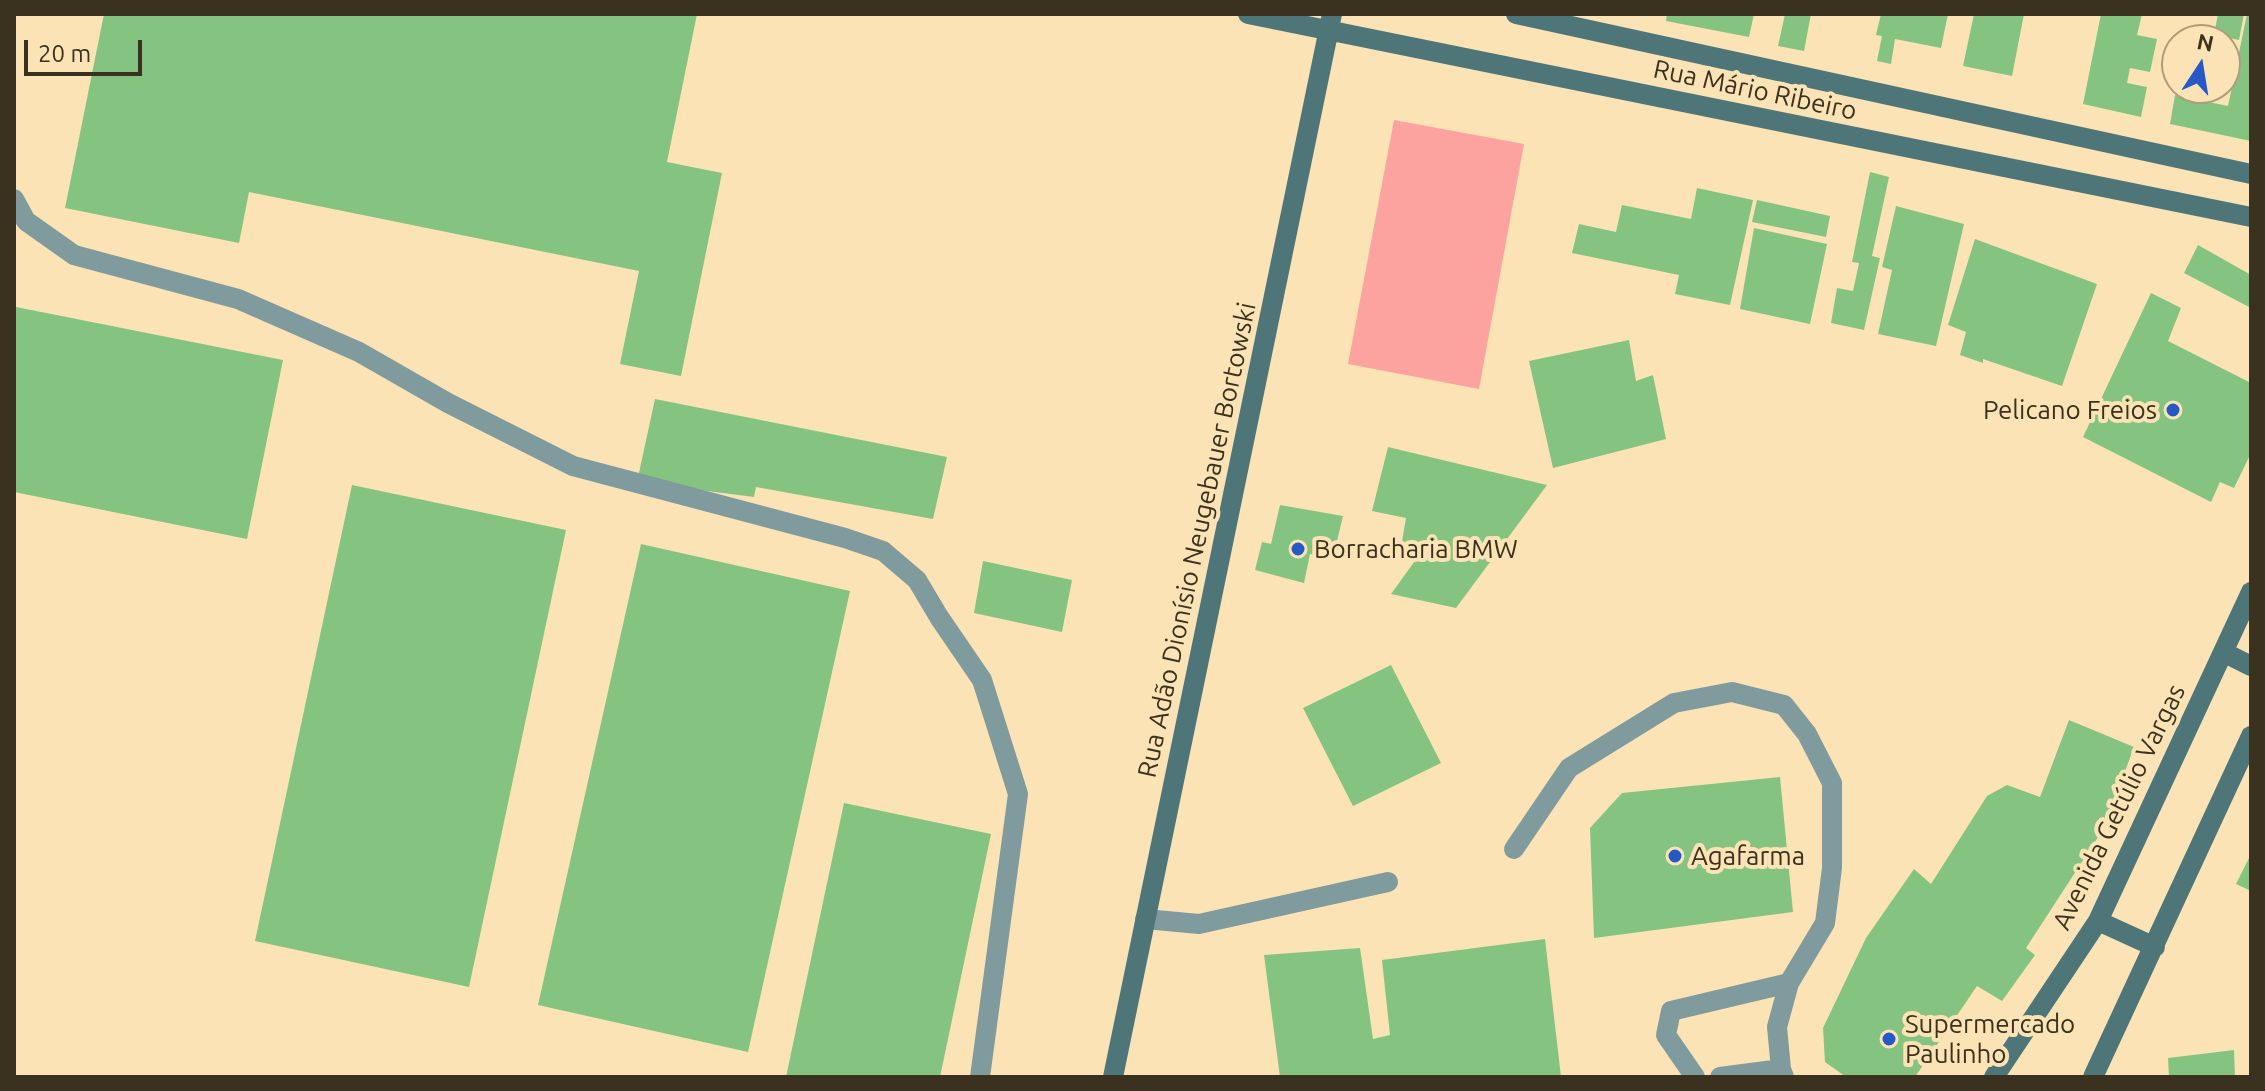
<!DOCTYPE html>
<meta charset="utf-8">
<style>
body{margin:0}
#map{position:relative;width:2265px;height:1091px;overflow:hidden;background:#fce3b5;font-family:Ubuntu,sans-serif}
canvas{display:block}
.frame{position:absolute;inset:0;border:16px solid #3b311f;pointer-events:none}
.north{position:absolute;left:2161px;top:24px;width:80px;height:80px;box-sizing:border-box;background:#fce3b5;border:2px solid #af9c79;border-radius:50%;rotate:12deg;font-size:22px;font-weight:700;line-height:32px;text-align:center;color:#3b311f}
.north::after{content:'';display:block;margin:auto;width:28px;height:36px;background:#2659c7;clip-path:polygon(50% 0,100% 100%,50% 72%,0 100%)}
.scale{position:absolute;left:24px;top:40px;width:118px;height:36px;box-sizing:border-box;border:4px solid #3b311f;border-top:0;padding-left:10px;font-size:24px;line-height:28px;white-space:nowrap;color:#3b311f;-webkit-text-stroke:6px #fce3b5;paint-order:stroke}
</style>
<div id="map">
<canvas width="2265" height="1091"></canvas>
<div class="frame"></div>
<div class="north">N</div>
<div class="scale">20 m</div>
</div>
<script>
const ctx = document.querySelector('canvas').getContext('2d');
ctx.lineJoin = 'round';
function fill(path, color) {
  ctx.fillStyle = color;
  ctx.fill(path, 'evenodd');
}
function toPath(rows) {
  const path = new Path2D();
  for (const r of rows) {
    path.moveTo(r[0], r[1]);
    for (let i = 2; i < r.length; i += 2) path.lineTo(r[i], r[i + 1]);
  }
  return path;
}
function trace(path, color, width, dash) {
  ctx.strokeStyle = color;
  ctx.lineWidth = width;
  ctx.lineCap = dash ? 'butt' : 'round';
  ctx.setLineDash(dash || []);
  ctx.stroke(path);
}
function label(font, color, halo, rows, align = 'center') {
  ctx.font = font + ' Ubuntu,sans-serif';
  ctx.lineWidth = 8;
  ctx.setLineDash([]);
  ctx.textBaseline = 'middle';
  ctx.strokeStyle = halo;
  ctx.fillStyle = color;
  for (const [text, x, y, turn = 0] of rows) {
    ctx.save();
    ctx.translate(x, y);
    ctx.rotate((+turn || 0) * Math.PI / 180);
    ctx.textAlign = isNaN(turn) ? turn : align;
    if (halo) ctx.strokeText(text, 0, 0);
    ctx.fillText(text, 0, 0);
    ctx.restore();
  }
}
fill(toPath([
 [1394,120,1524,144,1479,389,1348,364]
]), '#fda39f');
fill(toPath([
 [104,14,697,14,667,162,722,173,681,376,620,364,639,271,249,192,239,243,65,208],
 [1667,14,1754,14,1749,37,1666,21],
 [1785,14,1811,14,1804,51,1778,46],
 [1881,14,1948,14,1941,48,1895,39,1891,64,1877,61,1882,36,1876,35],
 [1974,14,2024,14,2012,76,1963,66],
 [2101,14,2142,14,2137,35,2157,39,2150,72,2130,68,2127,83,2147,87,2141,117,2083,104],
 [2218,14,2244,14,2239,40,2214,35],
 [2247,14,2251,14,2251,141,2170,124,2175,95,2228,106],
 [1870,172,1889,177,1872,256,1880,258,1864,330,1831,323,1837,288,1853,291,1859,263,1852,262],
 [1697,188,1753,200,1730,305,1675,294,1679,275,1572,253,1579,224,1616,232,1622,205,1691,219],
 [1757,200,1830,216,1826,237,1752,222],
 [1896,206,1964,224,1936,346,1878,334,1892,270,1882,267],
 [1754,228,1827,244,1810,324,1740,309],
 [1975,239,2097,284,2062,386,1983,359,1983,363,1960,355,1966,332,1948,325],
 [2198,245,2251,275,2251,308,2184,273],
 [2151,293,2181,308,2168,341,2251,383,2251,453,2234,488,2220,482,2211,502,2083,437],
 [16,307,283,360,247,539,14,492,14,319],
 [1629,340,1636,381,1653,375,1666,439,1553,468,1529,361],
 [655,399,947,457,933,519,756,487,754,497,637,482],
 [1388,447,1547,485,1456,608,1391,594,1417,558,1400,553,1406,518,1372,511],
 [352,485,566,530,469,987,255,941],
 [1280,505,1343,516,1333,558,1310,554,1304,583,1255,570,1262,542,1271,544],
 [641,544,850,591,748,1052,538,1005],
 [983,561,1072,580,1062,632,974,613],
 [1391,665,1441,763,1353,806,1303,708],
 [2069,720,2134,747,2104,828,2026,948,2035,955,2002,1001,1977,986,1915,1077,1846,1077,1825,1062,1823,1028,1866,938,1914,869,1931,884,1987,796,2007,785,2040,797],
 [1780,777,1793,912,1594,938,1590,828,1622,793],
 [844,803,991,834,940,1077,786,1077],
 [2251,854,2251,891,2236,884],
 [1545,939,1561,1077,1280,1077,1264,955,1360,948,1373,1039,1390,1035,1382,960],
 [2234,1050,2235,1077,2169,1077,2168,1058]
]), '#85c381');
trace(toPath([
 [14,199,26,221,74,255,238,299,359,352,448,403,573,466,845,538,883,551,917,580,939,617,982,680,1018,794,980,1077],
 [1514,849,1569,768,1674,703,1732,692,1784,705,1807,734,1832,783,1832,868,1825,923,1789,983,1777,1027,1781,1069,1784,1077],
 [1145,919,1199,924,1388,882],
 [1695,1077,1666,1035,1671,1011,1789,983],
 [1720,1077,1781,1069]
]), '#809b9d', 20);
trace(toPath([
 [1248,14,2251,217],
 [1516,14,2251,174],
 [2223,652,2251,666],
 [2098,921,2155,947],
 [1113,1077,1332,14],
 [1994,1077,2098,921,2251,592],
 [2093,1077,2251,736]
]), '#4e7679', 20);
for (const [x, y, r, color] of [
 [2173,410,8,"#2659c7"],
 [1298,549,8,"#2659c7"],
 [1675,856,8,"#2659c7"],
 [1889,1039,8,"#2659c7"]
]) {
  const dot = new Path2D();
  dot.arc(x, y, r, 0, 2 * Math.PI);
  ctx.fillStyle = color;
  ctx.fill(dot);
  trace(dot, '#fce3b5', 3);
}
label('26px', '#3b311f', '#fce3b5', [
 ["Rua Mário Ribeiro",1755,90,12],
 ["Rua Adão Dionísio Neugebauer Bortowski",1197,540,-78],
 ["Avenida Getúlio Vargas",2119,807,-64]
]);
label('26px', '#3b311f', '#fce3b5', [
 ["Pelicano Freios",2157,410,"right"],
 ["Borracharia BMW",1314,549],
 ["Agafarma",1691,856],
 ["Supermercado",1905,1024],
 ["Paulinho",1905,1054]
], 'left');
</script>
